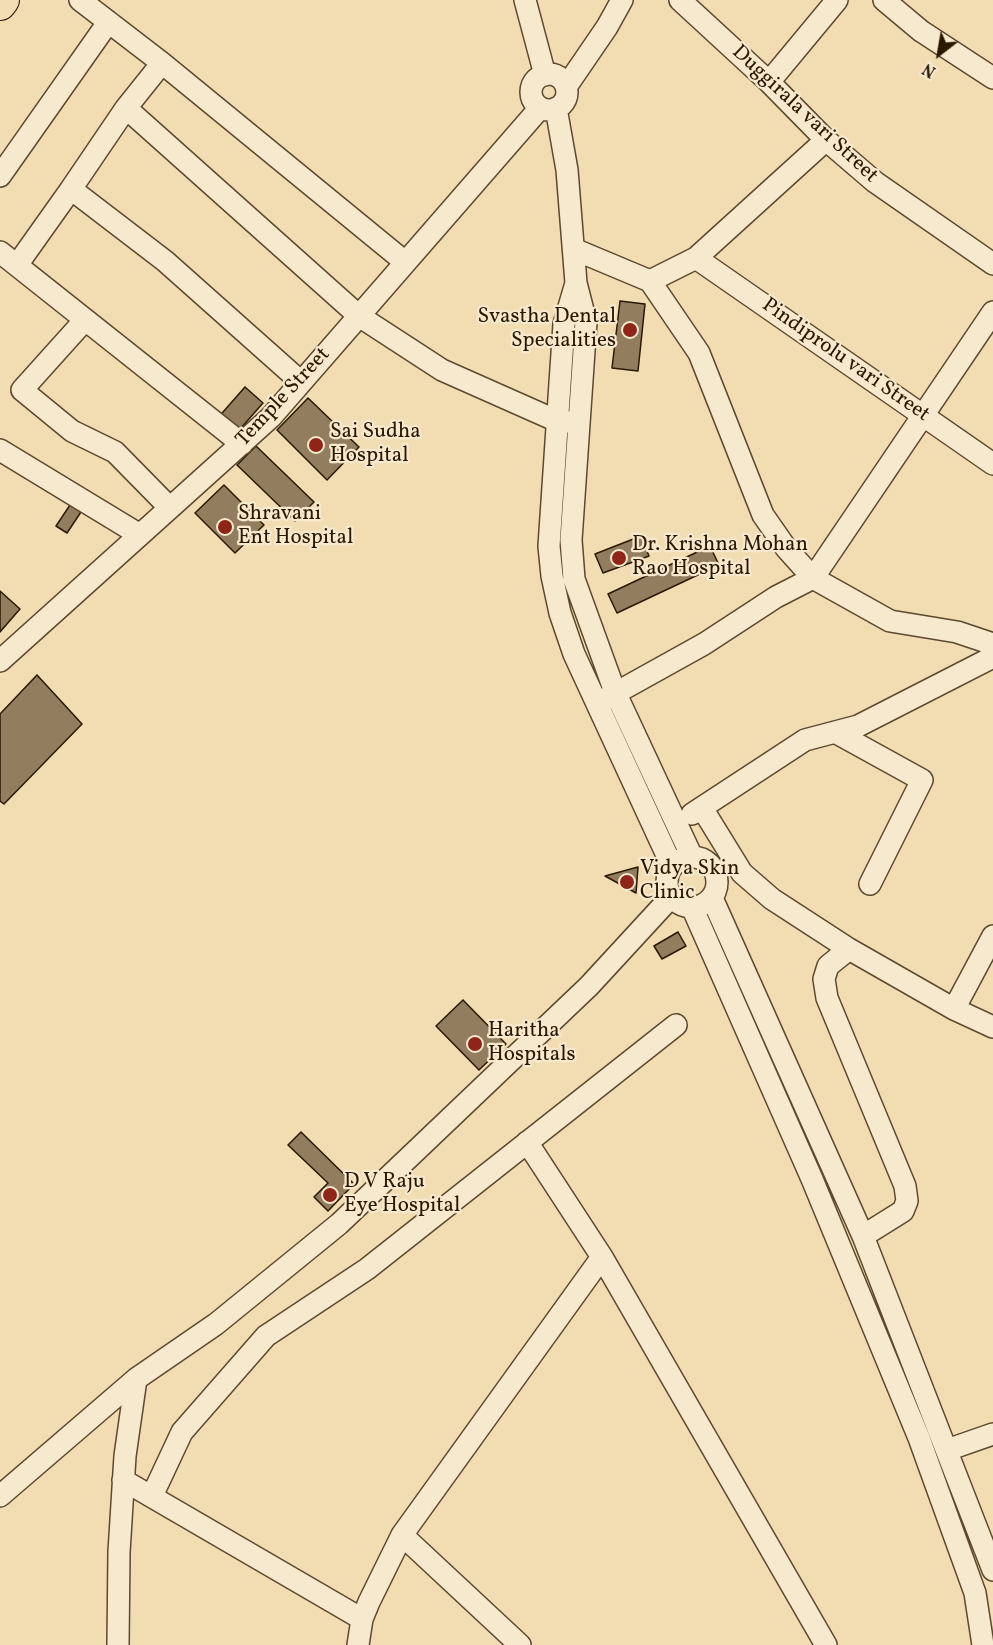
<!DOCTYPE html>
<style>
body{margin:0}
#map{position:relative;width:993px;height:1645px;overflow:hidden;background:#f2ddb3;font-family:Vollkorn,serif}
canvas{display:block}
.north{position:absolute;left:909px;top:24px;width:60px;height:60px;-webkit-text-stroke:4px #f7e9ce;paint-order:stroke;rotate:211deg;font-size:16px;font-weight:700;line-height:24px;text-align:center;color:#2a1801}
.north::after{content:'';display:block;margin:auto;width:21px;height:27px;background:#2a1801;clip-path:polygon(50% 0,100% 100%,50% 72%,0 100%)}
</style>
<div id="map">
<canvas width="993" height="1645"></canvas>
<div class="north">N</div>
</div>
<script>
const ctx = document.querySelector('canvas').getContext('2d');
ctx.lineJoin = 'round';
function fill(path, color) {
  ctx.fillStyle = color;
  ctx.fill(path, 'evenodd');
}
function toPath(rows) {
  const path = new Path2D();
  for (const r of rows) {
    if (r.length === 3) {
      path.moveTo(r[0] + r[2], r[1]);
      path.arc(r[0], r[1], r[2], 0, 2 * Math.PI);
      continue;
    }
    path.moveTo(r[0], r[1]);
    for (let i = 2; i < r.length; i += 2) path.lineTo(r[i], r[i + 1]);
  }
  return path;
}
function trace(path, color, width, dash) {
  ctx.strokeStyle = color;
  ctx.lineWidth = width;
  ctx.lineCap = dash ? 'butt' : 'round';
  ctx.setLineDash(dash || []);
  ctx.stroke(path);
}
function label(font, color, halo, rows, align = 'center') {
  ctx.font = font + ' Vollkorn,serif';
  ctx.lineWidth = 4.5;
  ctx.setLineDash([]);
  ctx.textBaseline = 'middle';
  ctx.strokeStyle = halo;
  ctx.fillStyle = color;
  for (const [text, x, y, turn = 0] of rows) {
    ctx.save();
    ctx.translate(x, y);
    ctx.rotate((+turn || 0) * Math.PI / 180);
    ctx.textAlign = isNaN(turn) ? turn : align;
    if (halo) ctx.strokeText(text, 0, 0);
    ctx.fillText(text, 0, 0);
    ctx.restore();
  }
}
const building = toPath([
 [620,301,645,304,638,371,612,368,620,301],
 [245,387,263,403,234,436,216,420,245,387],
 [308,398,359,447,327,480,277,430,308,398],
 [256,446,314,502,295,521,237,465,256,446],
 [224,485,264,525,235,553,195,513,224,485],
 [78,493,89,500,67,533,56,526,78,493],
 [641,536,649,556,603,573,595,554,641,536],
 [710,546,719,565,617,613,608,594,710,546],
 [0,591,20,609,0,632,0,591],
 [37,675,82,724,4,804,0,801,0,714,37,675],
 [638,867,636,893,605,876,638,867],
 [678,932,686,946,662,959,654,946,678,932],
 [463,1000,506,1044,479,1070,436,1026,463,1000],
 [301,1132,354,1184,328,1211,314,1197,328,1183,288,1145,301,1132]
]);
fill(building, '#927e5e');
trace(building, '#2a1801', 1.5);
const minor = toPath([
 [80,0,162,63],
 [525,0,545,75],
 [680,0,769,82,826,140,875,182,993,264],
 [884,0,921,31,993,78],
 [549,92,18],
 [769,82,837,0],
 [566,87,607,27,622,0],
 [126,108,359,316,442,370,557,421,568,422],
 [556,108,567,170,576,283,586,322,571,540,574,579,615,692,692,857],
 [0,176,107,24],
 [71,189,126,108,162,63,405,262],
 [576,250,650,281,696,258,826,140],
 [0,252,242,444],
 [696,258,993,464],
 [17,265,71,189,165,261,301,382],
 [576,283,564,324,549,546,552,576,560,613,574,654,672,866],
 [993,312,813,578,890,621,957,632,993,644],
 [84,321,22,390,72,431,115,452,170,508],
 [0,450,140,535],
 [0,661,271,417,540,108],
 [605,699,704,644,776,597,813,578,786,548,763,515,699,353,650,281],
 [835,732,922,780,870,884],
 [702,808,742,873,772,899,849,949,954,1009,993,1027],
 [692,814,805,740,858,726,993,657],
 [692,882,25],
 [712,898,863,1236,993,1570],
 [692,907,812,1179,919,1438,975,1593,983,1645],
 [849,949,828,966,824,979,827,998,905,1186,907,1201,903,1211,863,1236],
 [954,1009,993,936],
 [527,1142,602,1257,826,1645],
 [947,1450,993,1434],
 [123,1480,362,1619],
 [0,1496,136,1379,216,1324,339,1224,589,986,671,897],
 [152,1496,182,1432,266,1336,367,1269,676,1025],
 [402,1535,520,1645],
 [118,1645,119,1552,125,1456,136,1379],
 [358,1645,362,1619,369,1602,402,1535,602,1257]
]);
const highway = toPath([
 [0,4,3,0]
]);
trace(minor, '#5c492e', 24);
trace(highway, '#2a1801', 34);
trace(minor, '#f7e9ce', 21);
trace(highway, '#f2ddb3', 32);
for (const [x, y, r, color] of [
 [630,330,8,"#8f2418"],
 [316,445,8,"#8f2418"],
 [225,527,8,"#8f2418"],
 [619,558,8,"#8f2418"],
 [627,882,8,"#8f2418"],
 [475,1044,8,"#8f2418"],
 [330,1195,8,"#8f2418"]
]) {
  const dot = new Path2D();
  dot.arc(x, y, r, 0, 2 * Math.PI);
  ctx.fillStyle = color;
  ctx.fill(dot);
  trace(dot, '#f7e9ce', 2);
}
label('21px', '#2a1801', '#f7e9ce', [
 ["Duggirala vari Street",804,115,43],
 ["Pindiprolu vari Street",845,361,35],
 ["Temple Street",284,398,-47]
]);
label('21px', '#2a1801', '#f7e9ce', [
 ["Svastha Dental",616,318,"right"],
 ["Specialities",616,342,"right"],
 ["Sai Sudha",330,433],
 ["Hospital",330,457],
 ["Shravani",238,515],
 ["Ent Hospital",238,539],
 ["Dr. Krishna Mohan",632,546],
 ["Rao Hospital",632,570],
 ["Vidya Skin",640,870],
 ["Clinic",640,894],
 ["Haritha",488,1032],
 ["Hospitals",488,1056],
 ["D V Raju",344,1183],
 ["Eye Hospital",344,1207]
], 'left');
</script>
